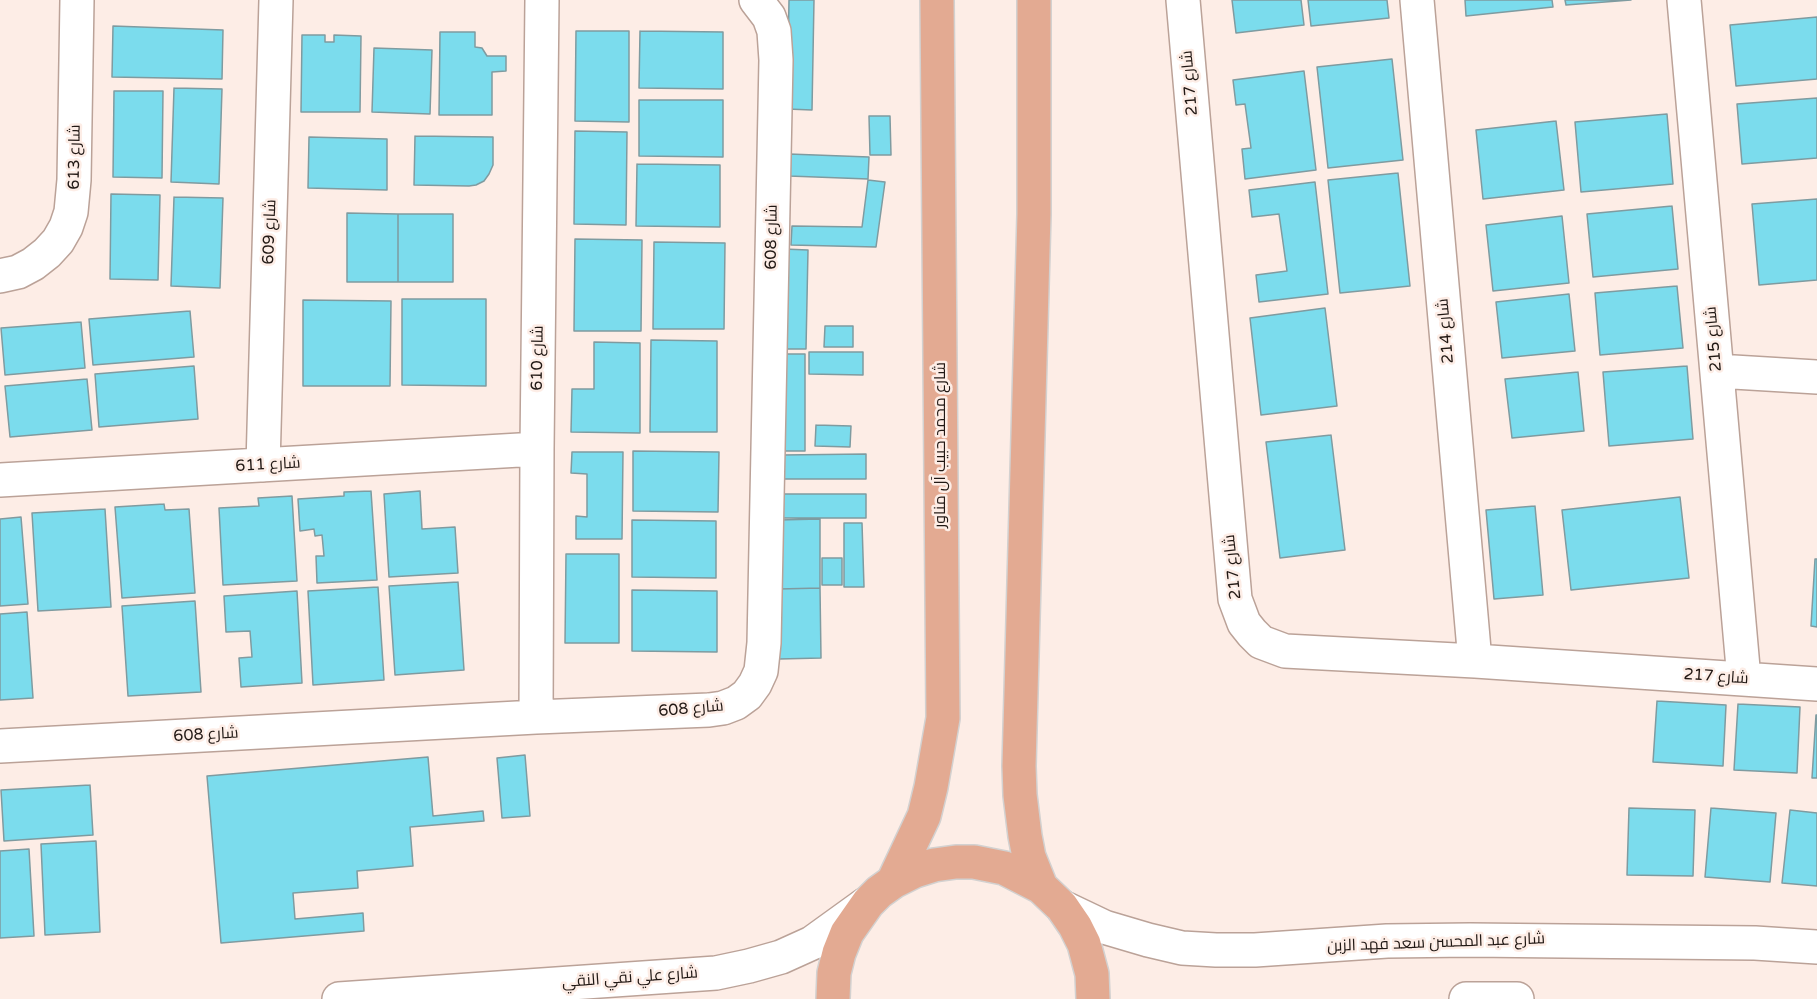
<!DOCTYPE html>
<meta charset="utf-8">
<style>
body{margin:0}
canvas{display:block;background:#fdede6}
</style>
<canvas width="1817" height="999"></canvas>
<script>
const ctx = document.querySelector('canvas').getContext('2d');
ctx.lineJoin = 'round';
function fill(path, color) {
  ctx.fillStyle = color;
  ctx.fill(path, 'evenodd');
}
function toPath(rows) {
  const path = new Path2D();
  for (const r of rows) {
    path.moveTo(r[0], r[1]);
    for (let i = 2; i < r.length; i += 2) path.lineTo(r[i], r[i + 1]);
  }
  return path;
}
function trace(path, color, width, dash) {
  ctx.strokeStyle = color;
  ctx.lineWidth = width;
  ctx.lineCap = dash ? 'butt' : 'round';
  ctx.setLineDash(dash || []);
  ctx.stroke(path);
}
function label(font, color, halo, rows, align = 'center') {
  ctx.font = font + ' "Varela Round",Cairo,sans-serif';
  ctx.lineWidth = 5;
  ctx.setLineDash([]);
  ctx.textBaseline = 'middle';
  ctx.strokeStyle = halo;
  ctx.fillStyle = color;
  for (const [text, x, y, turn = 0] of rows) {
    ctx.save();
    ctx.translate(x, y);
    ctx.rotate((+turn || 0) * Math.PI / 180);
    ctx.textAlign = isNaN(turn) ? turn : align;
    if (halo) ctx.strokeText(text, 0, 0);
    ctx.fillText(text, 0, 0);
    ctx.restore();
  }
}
const building = toPath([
 [789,0,814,0,812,110,787,109,789,0],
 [1232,0,1301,0,1304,25,1236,33,1232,0],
 [1308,0,1387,0,1389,18,1311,26,1308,0],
 [1465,0,1552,0,1553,7,1466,16,1465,0],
 [1565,0,1631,0,1566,5,1565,0],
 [1817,17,1817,79,1736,86,1730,25,1817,17],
 [113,26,223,30,222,79,112,77,113,26],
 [576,31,629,31,629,122,575,121,576,31],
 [640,31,723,32,723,89,639,88,640,31],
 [440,32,475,32,475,47,482,48,487,56,506,56,506,71,492,72,492,115,439,115,440,32],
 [302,35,325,35,325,42,334,42,334,35,361,36,360,112,301,112,302,35],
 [374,48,432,50,430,114,372,112,374,48],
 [1392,59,1403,160,1328,168,1317,67,1392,59],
 [1304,71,1316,170,1245,179,1242,149,1251,148,1245,104,1236,105,1233,80,1304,71],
 [174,88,222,89,219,184,171,182,174,88],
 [114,91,163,91,162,178,113,177,114,91],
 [1817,98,1817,158,1742,164,1737,104,1817,98],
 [639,100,723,100,723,157,639,156,639,100],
 [1667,114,1673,184,1581,192,1575,122,1667,114],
 [869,116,890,116,891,155,870,155,869,116],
 [1556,121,1564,190,1483,199,1476,130,1556,121],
 [575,131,627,132,626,225,574,224,575,131],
 [415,136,493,137,493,165,489,174,484,181,476,185,469,186,414,185,415,136],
 [309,137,387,139,387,190,308,188,309,137],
 [789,154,869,157,868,179,789,176,789,154],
 [637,164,720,165,720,227,636,226,637,164],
 [1398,173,1410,286,1340,293,1328,180,1398,173],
 [868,180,885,182,876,247,791,245,792,226,862,227,868,180],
 [1315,182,1328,294,1259,302,1256,275,1287,271,1279,214,1252,217,1249,190,1315,182],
 [111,194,160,195,158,280,110,279,111,194],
 [174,197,223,198,220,288,171,286,174,197],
 [1817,199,1817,280,1759,285,1752,204,1817,199],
 [1672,206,1678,269,1593,277,1587,214,1672,206],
 [347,213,398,214,398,282,347,282,347,213],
 [398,214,453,214,453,282,398,282,398,214],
 [1562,216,1569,283,1493,291,1486,225,1562,216],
 [575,239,642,240,641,331,574,331,575,239],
 [654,242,725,243,724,329,653,329,654,242],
 [784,249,808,250,806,349,782,349,784,249],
 [1677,286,1683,348,1600,355,1595,293,1677,286],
 [1569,294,1575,351,1502,358,1496,302,1569,294],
 [402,299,486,299,486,386,402,385,402,299],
 [303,300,391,301,390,386,303,386,303,300],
 [1325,308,1337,406,1261,415,1250,318,1325,308],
 [190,311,194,357,93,365,89,319,190,311],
 [81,322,85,368,5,375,1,328,81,322],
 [825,326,853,326,853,347,824,347,825,326],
 [651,340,717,341,717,432,650,432,651,340],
 [594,342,640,343,640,433,571,432,572,389,594,389,594,342],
 [809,352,863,352,863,375,809,374,809,352],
 [781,354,805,354,805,451,781,451,781,354],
 [194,366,198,419,99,427,95,374,194,366],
 [1687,366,1693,439,1609,446,1603,372,1687,366],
 [1578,372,1584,431,1512,438,1505,379,1578,372],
 [87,379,92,430,10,437,5,386,87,379],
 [816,425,851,426,850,447,815,446,816,425],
 [1331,435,1345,550,1280,558,1266,442,1331,435],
 [633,451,719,452,718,512,633,511,633,451],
 [572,452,623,452,622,539,576,539,576,516,587,517,587,474,571,473,572,452],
 [866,454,866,479,783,479,782,455,866,454],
 [371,491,377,580,317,583,316,556,324,556,322,535,315,536,314,529,300,531,298,499,344,496,344,492,371,491],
 [420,491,422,529,455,527,458,573,389,577,384,494,420,491],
 [783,494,866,494,866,518,783,518,783,494],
 [292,496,297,581,223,585,219,508,259,506,258,498,292,496],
 [1680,497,1689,578,1571,590,1562,510,1680,497],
 [164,504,165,510,189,509,195,593,122,598,115,507,164,504],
 [1535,506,1543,595,1494,599,1486,510,1535,506],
 [105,509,111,607,38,611,32,513,105,509],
 [21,517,28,604,0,606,0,519,21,517],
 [820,519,820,588,779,589,778,520,820,519],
 [632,520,716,521,716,578,632,577,632,520],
 [844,523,862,523,864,587,844,587,844,523],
 [566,554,619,554,619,643,565,643,566,554],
 [822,558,842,558,842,585,822,585,822,558],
 [1815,559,1817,559,1817,627,1811,626,1815,559],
 [458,582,464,670,395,675,389,586,458,582],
 [378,587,384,680,313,685,308,591,378,587],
 [820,588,821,658,779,659,779,589,820,588],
 [632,590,717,591,717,652,632,651,632,590],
 [297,591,302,683,241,687,239,658,252,657,250,631,226,632,224,596,297,591],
 [195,601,201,692,128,696,122,606,195,601],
 [27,612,33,698,0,700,0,614,27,612],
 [1657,701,1726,705,1723,766,1653,762,1657,701],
 [1738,704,1800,707,1797,773,1734,770,1738,704],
 [1816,715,1817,715,1817,778,1812,778,1816,715],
 [525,755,530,816,502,818,497,758,525,755],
 [428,757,433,816,483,811,484,821,410,827,413,866,357,871,358,888,293,893,295,919,363,913,364,931,221,943,207,776,428,757],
 [90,785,93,835,4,841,1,790,90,785],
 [1629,808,1695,810,1693,876,1627,875,1629,808],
 [1711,808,1776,813,1770,882,1705,877,1711,808],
 [1790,810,1817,813,1817,886,1782,883,1790,810],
 [96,841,100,932,45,935,41,844,96,841],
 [29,849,34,936,0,938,0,851,29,849]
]);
fill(building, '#7bdced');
trace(building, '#7f9ba0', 1.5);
const minor = toPath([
 [1183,0,1235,599,1244,623,1252,633,1261,642,1285,651,1475,661,1817,684],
 [1417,0,1475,661],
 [1684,0,1744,679],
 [0,276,18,272,33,264,47,253,58,241,66,227,71,212,74,180,77,0],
 [1717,371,1817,377],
 [263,465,276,0],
 [0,480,537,449],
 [536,717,537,449,542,0],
 [0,746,536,717,709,710,723,708,736,703,747,695,755,684,761,671,764,643,776,60,774,31,769,17,756,0],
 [1062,907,1104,927,1148,940,1182,948,1216,950,1255,950,1387,941,1470,940,1755,943,1817,947],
 [339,999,716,973,749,966,781,957,812,943,866,904],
 [1466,999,1517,999]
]);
const major = toPath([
 [1034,0,1034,214,1019,766,1020,795,1025,836,1029,857,1041,887],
 [893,882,924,816,931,787,943,718,937,0],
 [833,999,834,973,839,953,847,933,868,903,879,892,893,882,915,871,934,865,956,862,974,862,1004,868,1041,887,1062,907,1075,926,1084,944,1092,974,1093,999]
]);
trace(minor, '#bba298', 36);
trace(major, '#d3d1d0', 36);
trace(minor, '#fff', 33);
trace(major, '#e3aa92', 33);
label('16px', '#211814', '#fdede6', [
 ["شارع 217",1190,83,-95],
 ["شارع 613",75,157,-89],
 ["شارع 609",270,232,-88],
 ["شارع 608",772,237,-89],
 ["شارع 214",1446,331,-95],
 ["شارع 215",1714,339,-95],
 ["شارع 610",538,358,-89],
 ["شارع محمد حبيب آل مناور",941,445,-90],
 ["شارع 611",268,465,-3],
 ["شارع 217",1233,567,-96],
 ["شارع 217",1716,677,4],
 ["شارع 608",691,709,-5],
 ["شارع 608",206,735,-3],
 ["شارع عبد المحسن سعد فهد الزبن",1436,943,-2],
 ["شارع علي نقي النقي",630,978,-4]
]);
</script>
